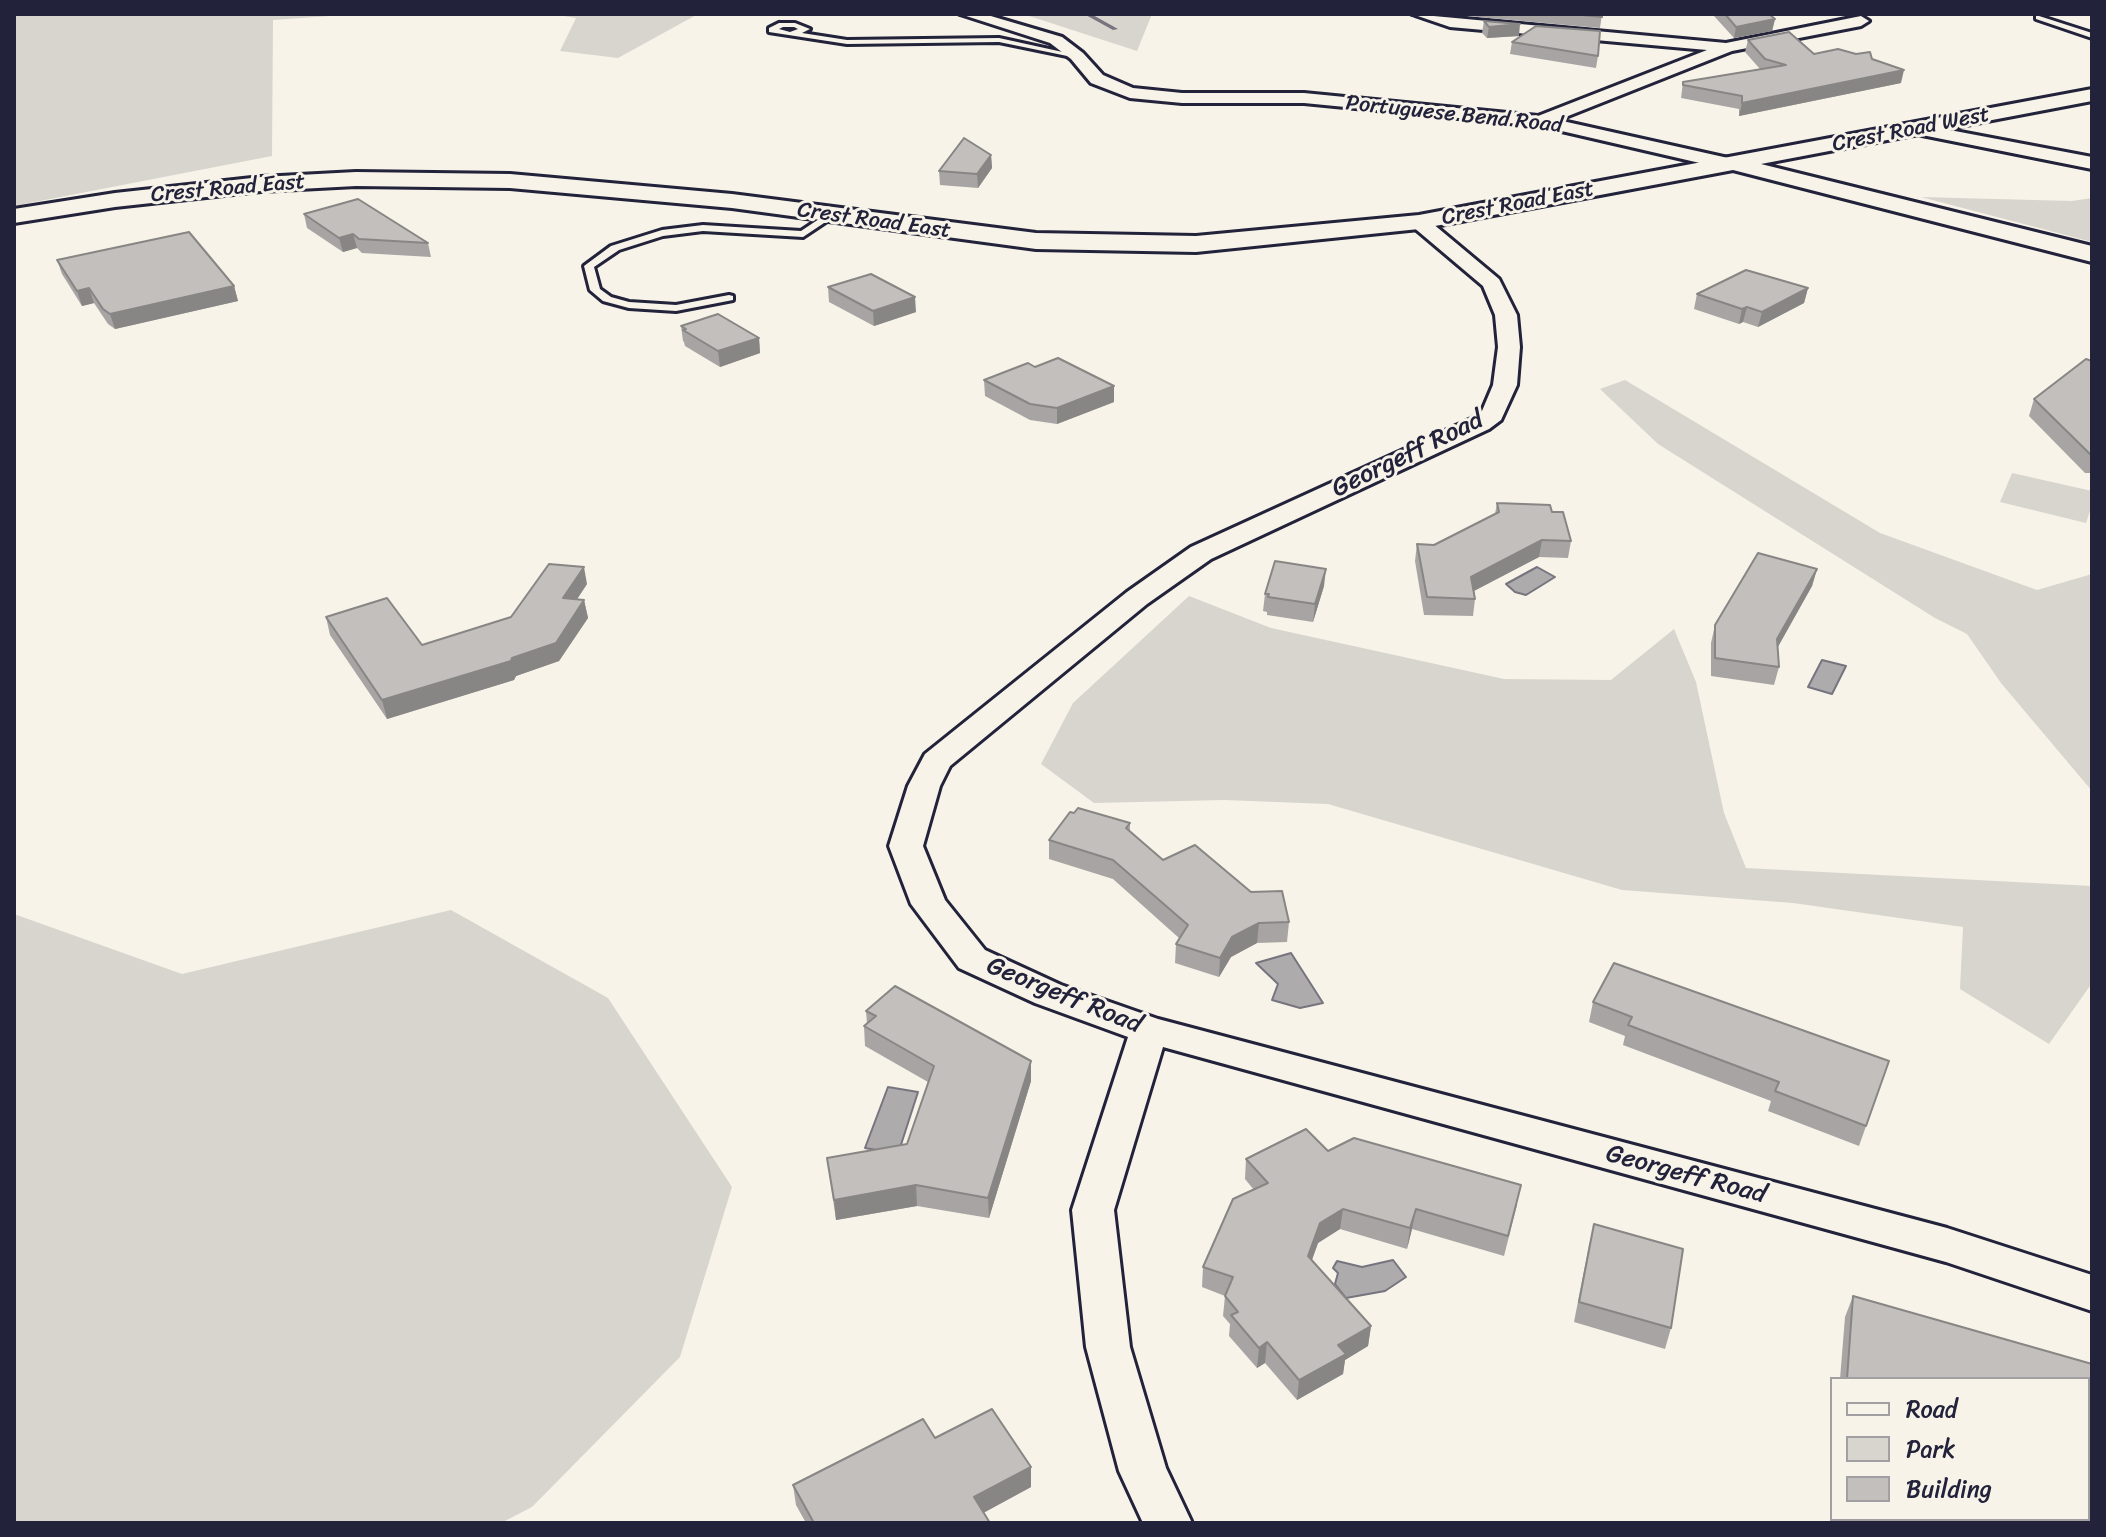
<!DOCTYPE html>
<style>
body{margin:0}
#map{position:relative;width:2106px;height:1537px;overflow:hidden;background:#f7f3e8;font-family:Sriracha,sans-serif}
canvas{display:block}
.frame{position:absolute;inset:0;border:16px solid #22223b;pointer-events:none}
.legend{position:absolute;left:1830px;top:1377px;width:260px;height:144px;box-sizing:border-box;background:#f7f3e8;border:2px solid #a29fa3;margin:0;padding:10px 14px;list-style:none;font-size:24px;color:#22223b}
.legend li{display:flex;align-items:center;gap:16px;height:40px}
.legend b{width:40px;border:2px solid #a29fa3}
</style>
<div id="map">
<canvas width="2106" height="1537"></canvas>
<div class="frame"></div>
<ul class="legend">
<li><b style="height:10px;background:#f7f3e8"></b>Road</li>
<li><b style="height:22px;background:#d8d5cf"></b>Park</li>
<li><b style="height:22px;background:#c2bfbd"></b>Building</li>
</ul>
</div>
<script>
const ctx = document.querySelector('canvas').getContext('2d');
ctx.lineJoin = 'round';
function fill(path, color) {
  ctx.fillStyle = color;
  ctx.fill(path, 'evenodd');
}
function toPath(rows) {
  const path = new Path2D();
  for (const r of rows) {
    path.moveTo(r[0], r[1]);
    for (let i = 2; i < r.length; i += 2) path.lineTo(r[i], r[i + 1]);
  }
  return path;
}
function trace(path, color, width, dash) {
  ctx.strokeStyle = color;
  ctx.lineWidth = width;
  ctx.lineCap = dash ? 'butt' : 'round';
  ctx.setLineDash(dash || []);
  ctx.stroke(path);
}
function label(font, color, halo, rows, align = 'center') {
  ctx.font = font + ' Sriracha,sans-serif';
  ctx.lineWidth = 6;
  ctx.setLineDash([]);
  ctx.textBaseline = 'middle';
  ctx.strokeStyle = halo;
  ctx.fillStyle = color;
  for (const [text, x, y, turn = 0] of rows) {
    ctx.save();
    ctx.translate(x, y);
    ctx.rotate((+turn || 0) * Math.PI / 180);
    ctx.textAlign = isNaN(turn) ? turn : align;
    if (halo) ctx.strokeText(text, 0, 0);
    ctx.fillText(text, 0, 0);
    ctx.restore();
  }
}
fill(toPath([
 [25,14,359,14,273,20,272,156,14,206,14,16],
 [551,14,698,14,618,58,560,51,576,18],
 [1023,14,1152,14,1137,51],
 [1921,197,2072,201,2092,198,2092,242],
 [1625,380,1880,533,2037,590,2092,574,2092,791,2001,683,1967,634,1935,618,1658,444,1600,389],
 [2012,473,2092,491,2092,505,2086,523,2000,502],
 [1189,596,1271,628,1504,679,1611,680,1674,629,1696,682,1724,813,1746,868,2092,886,2092,983,2049,1044,1960,989,1963,927,1793,903,1622,890,1328,804,1224,800,1094,803,1041,764,1073,703],
 [451,910,608,998,732,1187,680,1357,532,1507,501,1523,14,1523,14,914,182,974]
]), '#d8d5cf');
const water = toPath([
 [1537,567,1555,577,1526,595,1515,592,1506,584,1537,567],
 [1822,660,1846,666,1832,694,1808,687,1822,660],
 [1291,953,1323,1003,1300,1008,1272,1000,1278,984,1256,963,1291,953],
 [888,1087,918,1092,898,1154,865,1148,888,1087],
 [1393,1260,1406,1277,1385,1291,1346,1298,1335,1284,1338,1273,1333,1268,1337,1261,1362,1267,1393,1260]
]);
fill(water, '#aeabad');
trace(water, '#76747f', 2);
fill(toPath([
 [1084,14,1091,14,1118,29,1113,30,1084,14]
]), '#76747f');
const service = toPath([
 [2036,15,2092,33,2092,38,2036,19,2036,15],
 [779,23,795,23,810,29,802,33,847,40,999,38,1081,56,1077,58,999,42,847,44,769,32,769,28,779,23],
 [783,27,794,27,798,29,790,32,779,29,783,27],
 [828,213,836,215,803,237,703,231,663,236,619,250,594,267,600,289,611,297,629,302,676,305,729,295,733,296,733,300,676,311,629,308,603,301,590,290,584,266,611,246,662,230,703,225,801,231,828,213]
]);
const minor = toPath([
 [960,14,984,14,1062,37,1083,53,1103,75,1133,88,1182,93,1304,93,1538,116,1707,50,1450,27,1412,14,1726,43,1861,16,1869,21,1861,26,1732,51,1558,120,1737,160,1739,164,1730,170,1540,126,1304,103,1182,103,1130,98,1091,83,1071,59,1050,43,960,14],
 [1918,124,2092,157,2092,169,1912,133,1909,129,1918,124],
 [1419,216,1426,218,1499,279,1517,315,1520,347,1517,385,1501,420,1489,429,1211,559,1147,604,950,766,940,786,923,846,945,900,985,950,1061,985,1158,1019,1947,1228,2092,1275,2092,1311,1946,1262,1163,1047,1114,1210,1130,1347,1166,1468,1192,1523,1143,1523,1119,1471,1086,1347,1072,1210,1128,1037,1035,1003,959,968,911,904,889,846,908,786,925,754,1127,592,1191,547,1471,419,1482,411,1493,385,1498,347,1495,315,1483,286,1412,226,1409,222,1412,218,1419,216]
]);
const tertiary = toPath([
 [2092,89,2092,101,1761,164,2092,246,2092,262,1733,170,1419,229,1196,252,1036,249,732,208,510,188,356,186,261,191,115,207,14,223,14,209,115,193,261,177,356,172,510,174,732,194,1036,233,1196,236,1419,215,2092,89]
]);
trace(service, '#22223b', 6);
trace(minor, '#22223b', 6);
trace(tertiary, '#22223b', 6);
fill(service, '#f7f3e8');
fill(minor, '#f7f3e8');
fill(tertiary, '#f7f3e8');
fill(toPath([
 [1465,14,1602,14,1600,28,1467,16],
 [1714,14,1769,14,1775,19,1772,31,1734,38,1714,16],
 [1484,21,1519,36,1487,38,1482,33],
 [1748,40,1814,54,1872,59,1901,83,1739,116,1739,109,1681,98,1683,82,1760,69,1745,52],
 [1512,42,1598,56,1596,68,1510,54],
 [991,155,992,168,978,188,940,185,939,171],
 [304,214,428,243,431,257,362,253,357,248,343,252,307,228],
 [57,260,234,286,238,301,115,329,108,324,94,303,82,306,62,274],
 [828,287,916,312,874,326,829,302],
 [1808,288,1804,303,1758,327,1743,322,1739,324,1694,309,1697,294],
 [681,326,759,338,760,353,720,367,685,346,684,342,683,341],
 [2092,361,2092,473,2085,473,2029,416,2034,399],
 [1035,367,1114,386,1114,402,1057,424,1030,420,985,396,984,380],
 [1497,503,1552,512,1571,541,1568,558,1539,557,1474,591,1475,599,1473,616,1424,615,1415,561,1417,544,1434,545,1495,514],
 [1817,569,1812,586,1778,647,1779,667,1774,685,1711,676,1711,643,1715,625],
 [587,584,577,599,584,600,588,618,559,661,516,676,514,680,387,719,330,635,326,617,422,645,511,617],
 [1324,586,1313,622,1267,615,1267,612,1263,611,1265,594],
 [1130,823,1130,831,1163,860,1251,892,1289,922,1287,942,1257,943,1231,957,1219,977,1175,963,1176,944,1179,938,1113,879,1049,859,1049,840],
 [1593,1002,1889,1061,1859,1146,1768,1111,1771,1101,1623,1045,1625,1036,1589,1022],
 [866,1011,1031,1081,989,1218,917,1206,836,1220,827,1158,907,1144,928,1082,865,1046,864,1026,867,1024],
 [1328,1151,1517,1205,1504,1256,1412,1229,1407,1249,1340,1229,1318,1243,1312,1260,1371,1326,1368,1346,1345,1360,1343,1374,1297,1400,1265,1363,1257,1368,1229,1336,1230,1324,1223,1316,1225,1296,1202,1287,1203,1267,1254,1190,1245,1179,1246,1159],
 [1594,1225,1671,1328,1665,1349,1574,1322,1589,1245],
 [1853,1296,2092,1364,2092,1494,2088,1493,2088,1379,1840,1379,1845,1317],
 [935,1438,1031,1487,983,1513,990,1523,806,1523,796,1505,793,1485]
]), '#a7a4a3');
fill(toPath([
 [1775,19,1772,31,1734,38,1736,27],
 [1520,24,1519,36,1487,38,1489,27],
 [1904,70,1901,83,1739,116,1742,103],
 [991,155,992,168,978,188,977,174],
 [353,234,357,248,343,252,339,238],
 [234,286,238,301,115,329,110,314],
 [89,288,94,303,82,306,77,291],
 [1808,288,1804,303,1758,327,1762,312],
 [915,297,916,312,874,326,873,311],
 [1747,307,1743,322,1739,324,1742,309],
 [759,338,760,353,720,367,718,351],
 [1114,386,1114,402,1057,424,1057,408],
 [1542,540,1539,557,1468,594,1471,577],
 [584,567,587,584,566,616,563,598],
 [1326,569,1324,586,1313,622,1315,604],
 [1817,569,1812,586,1772,657,1777,639],
 [584,600,588,618,559,661,516,676,514,680,387,719,382,700,512,658],
 [1259,923,1257,943,1231,957,1219,977,1220,958,1232,937],
 [1031,1061,1031,1081,989,1218,988,1198],
 [916,1185,917,1206,836,1220,834,1200],
 [1343,1209,1340,1229,1318,1243,1306,1276,1308,1256,1320,1223],
 [1416,1209,1412,1229,1407,1249,1410,1228],
 [1371,1326,1368,1346,1345,1360,1343,1374,1297,1400,1299,1380,1338,1345],
 [1267,1342,1265,1363,1257,1368,1259,1348],
 [1031,1467,1031,1487,974,1518,974,1497]
]), '#888684');
const building = toPath([
 [1572,14,1602,14,1602,17,1572,14],
 [1725,14,1769,14,1775,19,1736,27,1725,14],
 [1484,21,1520,24,1489,27,1484,21],
 [1536,26,1600,31,1598,56,1512,42,1536,26],
 [1789,32,1814,54,1838,49,1856,54,1870,52,1872,59,1904,70,1742,103,1742,96,1683,85,1683,82,1786,65,1765,59,1748,40,1789,32],
 [964,138,991,155,977,174,939,171,964,138],
 [358,199,428,243,359,239,353,234,339,238,304,214,358,199],
 [189,232,234,286,110,314,103,309,89,288,77,291,57,260,189,232],
 [1746,270,1808,288,1762,312,1747,307,1742,309,1697,294,1746,270],
 [871,274,915,297,873,311,828,287,871,274],
 [718,314,759,338,718,351,683,330,686,329,681,326,718,314],
 [1058,358,1114,386,1057,408,1030,404,984,380,1028,363,1035,367,1058,358],
 [2086,359,2092,361,2092,456,2034,399,2086,359],
 [1497,503,1550,505,1552,512,1563,512,1571,541,1542,540,1471,577,1475,599,1427,597,1417,544,1434,545,1499,512,1497,503],
 [1758,553,1817,569,1777,639,1779,667,1715,658,1715,625,1758,553],
 [1275,561,1326,569,1315,604,1268,597,1269,594,1265,594,1275,561],
 [549,564,584,567,563,598,584,600,556,643,512,658,511,661,382,700,326,617,387,598,422,645,511,617,549,564],
 [1078,808,1130,823,1126,828,1163,860,1195,845,1251,892,1282,891,1289,922,1259,923,1232,937,1220,958,1176,944,1188,925,1113,860,1049,840,1070,812,1074,813,1078,808],
 [1614,963,1889,1061,1866,1126,1775,1091,1779,1082,1628,1025,1632,1017,1593,1002,1614,963],
 [895,986,1031,1061,988,1198,916,1185,834,1200,827,1158,907,1144,934,1066,864,1026,876,1016,866,1011,895,986],
 [1306,1129,1328,1151,1354,1138,1521,1185,1508,1236,1416,1209,1410,1228,1343,1209,1320,1223,1308,1256,1371,1326,1338,1345,1346,1354,1299,1380,1267,1342,1259,1348,1231,1315,1238,1312,1225,1296,1233,1277,1203,1267,1233,1199,1268,1183,1246,1159,1306,1129],
 [1594,1224,1683,1249,1671,1328,1579,1302,1594,1224],
 [1853,1296,2092,1364,2092,1470,2088,1469,2088,1379,1847,1379,1853,1296],
 [992,1409,1031,1467,974,1497,990,1523,814,1523,793,1485,923,1419,935,1438,992,1409]
]);
fill(building, '#c2bfbd');
trace(building, '#888684', 2);
label('22px', '#22223b', '#f7f3e8', [
 ["Portuguese Bend Road",1454,115,6],
 ["Crest Road West",1911,130,-11],
 ["Crest Road East",228,189,-5],
 ["Crest Road East",1518,204,-11],
 ["Crest Road East",874,221,8]
]);
label('26px', '#22223b', '#f7f3e8', [
 ["Georgeff Road",1408,455,-26],
 ["Georgeff Road",1064,996,22],
 ["Georgeff Road",1686,1175,15]
]);
</script>
